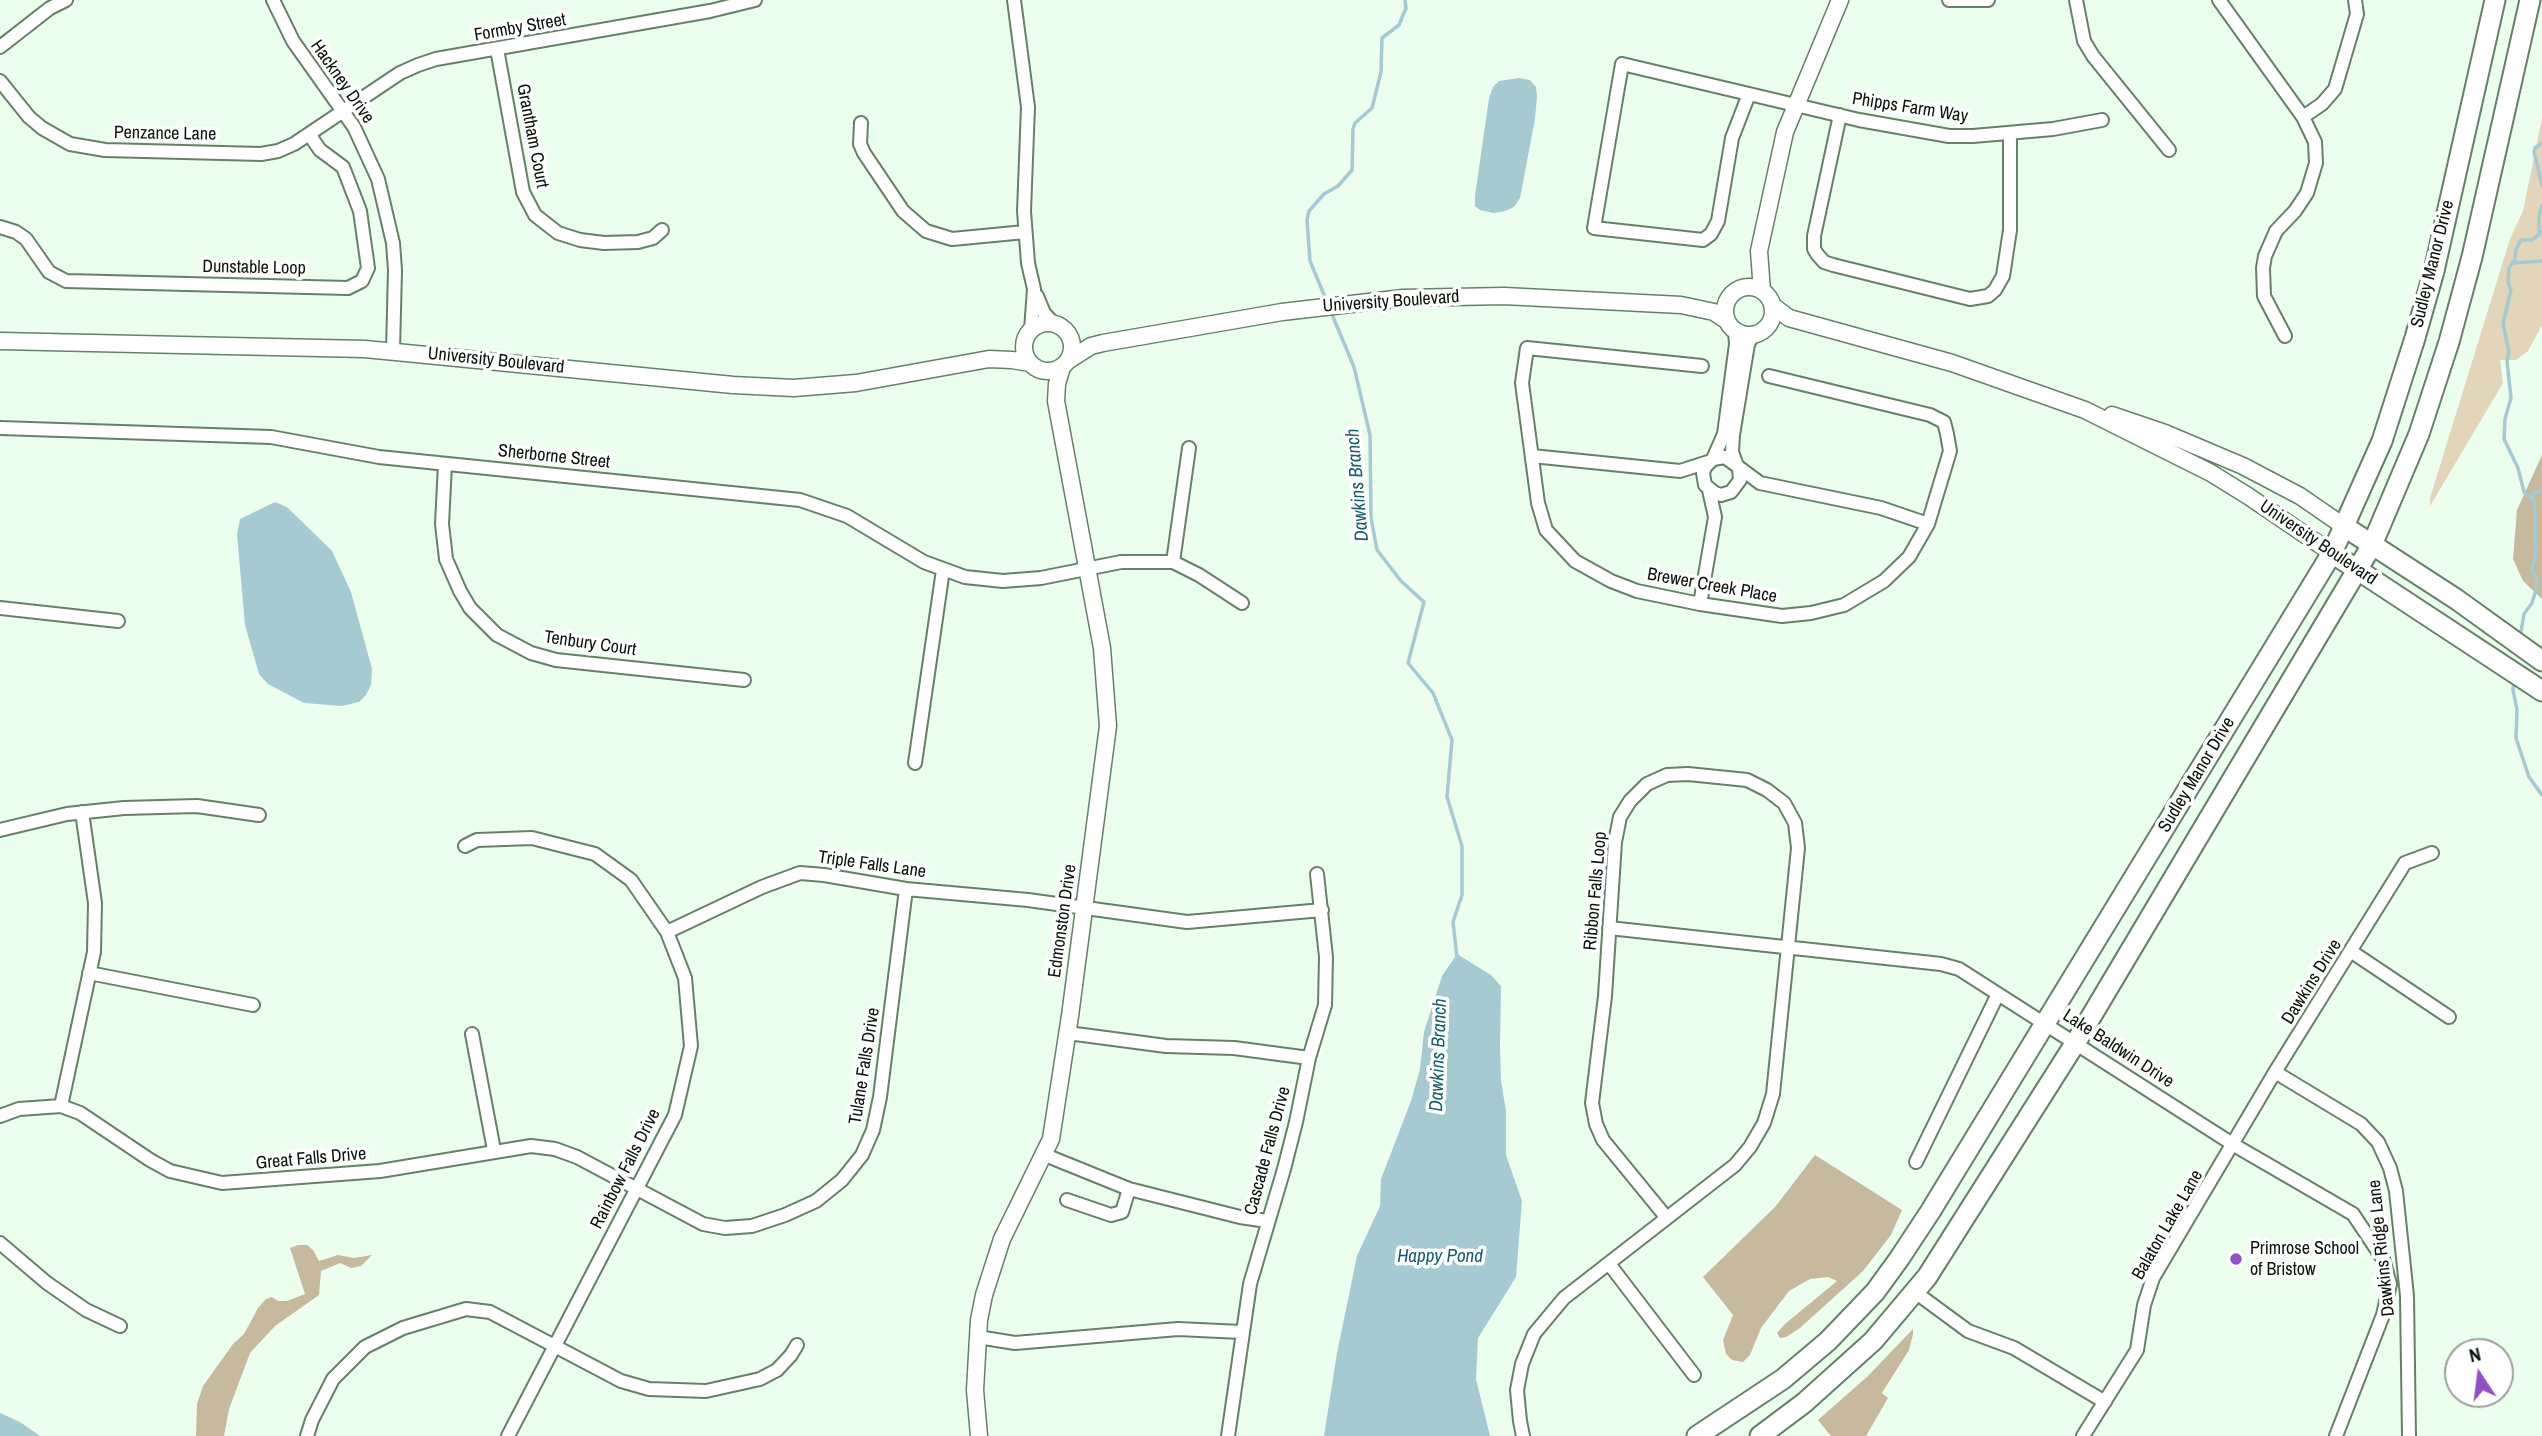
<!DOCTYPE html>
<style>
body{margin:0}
#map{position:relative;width:2542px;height:1436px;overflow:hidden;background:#ecfeee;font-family:"Archivo Narrow",sans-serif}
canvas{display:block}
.north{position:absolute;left:2444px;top:1338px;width:70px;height:70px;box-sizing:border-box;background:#fff;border:2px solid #9da19d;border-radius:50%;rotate:347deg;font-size:19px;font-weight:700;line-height:28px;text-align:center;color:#09130a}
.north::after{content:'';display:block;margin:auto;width:24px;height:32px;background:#9050c6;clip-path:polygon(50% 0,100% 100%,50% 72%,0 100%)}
</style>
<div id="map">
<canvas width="2542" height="1436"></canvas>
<div class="north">N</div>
</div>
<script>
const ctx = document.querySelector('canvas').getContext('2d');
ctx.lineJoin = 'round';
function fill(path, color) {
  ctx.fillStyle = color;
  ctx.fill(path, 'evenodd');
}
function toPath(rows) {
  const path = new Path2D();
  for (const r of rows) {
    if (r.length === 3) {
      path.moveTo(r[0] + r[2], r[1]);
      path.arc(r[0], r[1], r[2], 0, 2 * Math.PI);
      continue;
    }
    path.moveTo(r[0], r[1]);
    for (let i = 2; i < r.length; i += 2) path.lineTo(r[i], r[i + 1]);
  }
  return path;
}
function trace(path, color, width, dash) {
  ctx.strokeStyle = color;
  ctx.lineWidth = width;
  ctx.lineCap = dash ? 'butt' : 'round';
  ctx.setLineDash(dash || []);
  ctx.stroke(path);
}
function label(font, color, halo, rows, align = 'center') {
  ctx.font = font + ' "Archivo Narrow",sans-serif';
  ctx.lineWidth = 7;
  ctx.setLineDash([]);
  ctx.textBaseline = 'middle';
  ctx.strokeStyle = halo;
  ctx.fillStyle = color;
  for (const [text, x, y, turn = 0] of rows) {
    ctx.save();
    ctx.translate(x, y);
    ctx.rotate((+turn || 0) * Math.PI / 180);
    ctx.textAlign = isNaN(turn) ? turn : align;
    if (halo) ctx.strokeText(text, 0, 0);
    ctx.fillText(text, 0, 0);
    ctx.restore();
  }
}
fill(toPath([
 [2542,118,2542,325,2528,351,2516,360,2500,360,2503,383,2430,506,2430,498,2510,239,2523,211]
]), '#e2d5ba');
fill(toPath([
 [2542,455,2542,599,2523,581,2513,559,2517,510],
 [1815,1155,1902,1210,1891,1235,1863,1271,1800,1328,1786,1337,1780,1338,1777,1333,1785,1324,1837,1281,1828,1277,1810,1279,1789,1291,1761,1328,1750,1355,1743,1362,1732,1360,1726,1354,1723,1340,1733,1315,1703,1277,1775,1207],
 [298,1245,307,1245,313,1250,319,1261,338,1255,354,1258,372,1255,361,1266,351,1268,340,1263,321,1271,319,1295,275,1326,250,1353,229,1409,224,1436,196,1436,197,1404,203,1386,233,1344,244,1334,258,1308,266,1299,272,1297,278,1301,287,1301,305,1294,290,1248],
 [1913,1329,1913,1334,1909,1350,1882,1393,1888,1398,1866,1436,1831,1436,1818,1420,1868,1376]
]), '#c6b99e');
fill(toPath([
 [1519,78,1530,80,1536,87,1537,96,1535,119,1520,198,1514,207,1505,211,1494,213,1480,210,1475,206,1475,196,1489,98,1493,87,1499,81],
 [275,502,287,507,332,551,351,592,372,669,371,685,366,695,359,702,342,706,304,703,268,684,259,674,245,625,237,534,240,519],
 [1457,954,1491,975,1501,986,1500,1046,1501,1081,1506,1111,1506,1155,1522,1201,1516,1277,1478,1338,1476,1379,1490,1436,1324,1436,1337,1353,1357,1256,1380,1206,1381,1179,1411,1101,1420,1069,1424,1032,1442,976],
 [0,1413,20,1422,40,1436,0,1436]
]), '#a5cad1');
trace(toPath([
 [2542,143,2535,148,2534,152,2542,185],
 [2539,235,2539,216,2542,206],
 [2513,263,2542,261],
 [1327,302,1310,261,1307,220,1309,211,1324,194,1338,186,1352,170,1353,129,1355,123,1372,108,1381,72,1382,38,1399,25,1406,8,1405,0],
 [1331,312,1354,367,1370,435,1371,518,1377,550,1401,581,1424,602,1408,663,1433,693,1452,740,1447,797,1462,846,1462,895,1453,922,1457,957],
 [2532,499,2533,494,2542,490],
 [2520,637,2524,614,2532,603,2536,590,2537,581,2532,568,2536,556,2535,509,2534,501,2524,492,2518,468,2504,439,2505,419,2511,398,2507,361,2509,352,2503,323,2511,290,2508,282,2509,268,2515,259,2516,249,2521,240,2532,240,2542,232],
 [2514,680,2513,690,2517,709,2516,738,2529,777,2542,795]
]), '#a5cad1', 3.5);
const minor = toPath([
 [273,0,293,41,354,127,378,179,393,243,395,270,393,351],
 [1014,0,1028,107,1024,211,1028,263,1034,289,1031,330],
 [1949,0,1988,0],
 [2076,0,2084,41,2093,56,2169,150],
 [2219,0,2303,117,2315,142,2316,163,2307,193,2295,211,2276,231,2265,256,2263,268,2264,296,2285,336],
 [0,47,50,8,66,0],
 [497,49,523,192,535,215,558,233,580,240,604,243,638,242,653,238,662,230],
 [0,81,29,117,42,128,70,144,105,150,261,154,278,151,294,144,400,73,418,65,436,59,710,11,755,0],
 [1749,94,1732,138,1718,221,1711,234,1703,240,1594,228,1622,64,1859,120,1949,136,1973,136,2053,129,2102,120],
 [1840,115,1814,236,1814,249,1817,254,1824,262,1833,265,1970,299,1988,296,1995,290,2003,276,2010,230,2010,133],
 [2303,117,2322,104,2335,89,2357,14,2355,0],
 [861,123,860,144,864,153,903,211,926,231,952,239,1025,232],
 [0,227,16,232,26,239,49,272,66,281,348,288,362,281,368,268,360,211,343,167,320,150,309,134],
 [1037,296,1044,313,1054,324],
 [1702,366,1527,348,1522,383,1538,503,1546,530,1575,561,1611,581,1637,591,1700,604,1782,616,1811,613,1844,605,1884,581,1909,557,1928,524,1950,451,1947,434,1944,422,1930,415,1769,376],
 [0,428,271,437,379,457,800,500,847,516,924,562,965,577,1003,581,1041,578,1121,562,1173,562,1199,575,1242,603],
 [1532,456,1680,471,1708,462],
 [1713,459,1724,434,1736,344,1735,331],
 [1736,463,1732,452,1733,435,1748,344,1753,335],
 [445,464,442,524,446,559,460,591,470,608,497,635,531,653,556,660,744,680],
 [1739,468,1740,480,1731,492,1721,495,1715,493,1705,485,1703,473,1705,467,1713,459,1725,457,1760,483,1881,508,1928,524],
 [1173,562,1189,448],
 [1700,604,1715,517,1709,490],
 [0,608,118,621],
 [915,763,943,570],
 [0,830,67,814,124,808,197,806,259,815],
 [465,846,477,840,532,838,595,854,631,880,667,932,685,978,691,1046,675,1115,508,1436],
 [1609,928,1941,964,1959,969,2234,1145,2353,1214,2383,1259,2390,1284,2383,1315,2336,1436],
 [667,932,762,887,800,873,824,875,906,889,1028,900,1187,922,1322,910],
 [2352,952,2449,1017],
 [89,973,253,1005],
 [1068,1033,1166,1046,1234,1048,1309,1058],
 [472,1034,494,1150],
 [2275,1072,2361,1124,2378,1142,2390,1168,2396,1191,2407,1296,2409,1436],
 [61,1106,94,952,95,903,82,812],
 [0,1116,19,1109,61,1106,80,1113,150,1160,170,1171,222,1183,380,1171,531,1146,555,1149,577,1157,703,1224,725,1228,752,1226,785,1215,816,1201,842,1180,862,1155,873,1130,880,1097,906,889],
 [1045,1155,1129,1189,1240,1217,1267,1221],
 [1916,1162,1998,994],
 [1067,1200,1111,1215,1122,1212,1129,1189],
 [0,1243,47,1283,86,1310,120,1326],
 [1610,1265,1694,1375],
 [1915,1292,1968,1331,2014,1348,2105,1402],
 [978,1337,1015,1343,1178,1329,1241,1332],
 [307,1436,312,1420,333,1379,365,1347,403,1328,466,1309,490,1312,621,1381,649,1389,706,1391,760,1379,777,1370,791,1355,797,1345],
 [1228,1436,1250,1284,1284,1169,1296,1122,1309,1058,1325,1005,1326,957,1317,874],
 [1523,1436,1520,1421,1517,1390,1522,1364,1534,1334,1564,1298,1735,1165,1750,1147,1764,1123,1773,1094,1798,848,1795,823,1784,803,1767,790,1747,780,1688,774,1667,775,1647,784,1630,801,1620,817,1615,842,1605,996,1592,1103,1596,1124,1603,1140,1666,1217],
 [2083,1436,2137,1350,2144,1305,2153,1278,2275,1072,2405,863,2432,853]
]);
const tertiary = toPath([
 [1749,311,24],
 [1762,291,1759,251,1785,132,1840,0],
 [1773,306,1789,318,1952,363,2085,410,2211,473,2248,496,2332,553],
 [1048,347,24],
 [0,341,365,349,733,385,794,388,856,383,989,359,1012,360,1030,363],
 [1069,360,1091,346,1103,343,1282,312,1403,298,1504,296,1681,305,1714,312,1726,320],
 [2112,415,2165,433,2243,466,2300,496,2345,527],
 [979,1436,975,1390,979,1320,984,1295,1002,1239,1051,1139,1070,1016,1108,726,1102,648,1056,401,1057,384,1062,367]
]);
const secondary = toPath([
 [2345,527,2456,599,2542,661],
 [2332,553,2542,691],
 [1697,1436,1783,1379,1828,1341,1875,1292,1899,1259,1930,1212,2332,553,2382,441,2415,338,2434,271,2495,0],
 [1760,1436,1804,1403,1873,1341,1927,1277,2076,1042,2372,545,2419,434,2449,342,2472,257,2530,0]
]);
trace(minor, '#668069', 16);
trace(tertiary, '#668069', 19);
trace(secondary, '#668069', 23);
trace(minor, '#fff', 12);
trace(tertiary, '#fff', 16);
trace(secondary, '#fff', 19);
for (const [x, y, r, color] of [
 [2236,1259,7,"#9050c6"]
]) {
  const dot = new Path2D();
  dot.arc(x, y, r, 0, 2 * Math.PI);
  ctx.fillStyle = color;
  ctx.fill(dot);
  trace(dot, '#fff', 2.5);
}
label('18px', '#09130a', '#fff', [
 ["Formby Street",520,28,-10],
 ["Hackney Drive",342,82,55],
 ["Phipps Farm Way",1910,108,9],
 ["Penzance Lane",165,134,1],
 ["Grantham Court",532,136,79],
 ["Sudley Manor Drive",2433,264,-76],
 ["Dunstable Loop",254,268,1],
 ["University Boulevard",1391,302,-4],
 ["University Boulevard",496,361,6],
 ["Sherborne Street",554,457,6],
 ["University Boulevard",2318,543,34],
 ["Brewer Creek Place",1712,586,10],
 ["Tenbury Court",590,644,8],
 ["Sudley Manor Drive",2197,775,-59],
 ["Triple Falls Lane",872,865,8],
 ["Ribbon Falls Loop",1596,891,-85],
 ["Edmonston Drive",1063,921,-82],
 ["Dawkins Drive",2312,982,-58],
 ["Lake Baldwin Drive",2118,1049,33],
 ["Tulane Falls Drive",865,1066,-81],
 ["Cascade Falls Drive",1268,1151,-75],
 ["Great Falls Drive",311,1159,-5],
 ["Rainbow Falls Drive",626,1169,-63],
 ["Balaton Lake Lane",2168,1225,-60],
 ["Dawkins Ridge Lane",2382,1248,-96]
]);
label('18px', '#09130a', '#fff', [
 ["Primrose School",2250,1249],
 ["of Bristow",2250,1270]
], 'left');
label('italic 19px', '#155e6a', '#fff', [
 ["Dawkins Branch",1358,485,-95],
 ["Dawkins Branch",1439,1055,-88],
 ["Happy Pond",1440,1257]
]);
</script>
